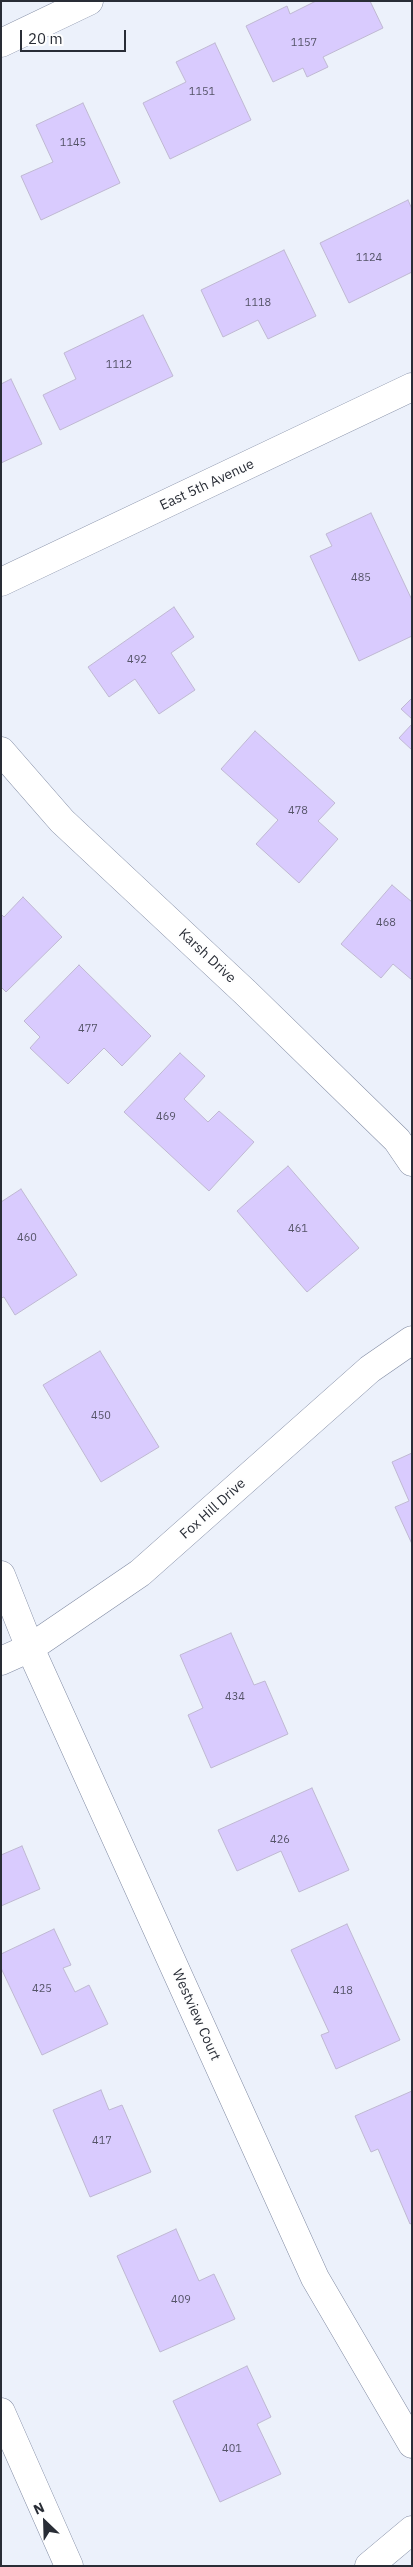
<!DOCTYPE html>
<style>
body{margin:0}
#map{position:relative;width:413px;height:2567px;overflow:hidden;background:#ecf1fb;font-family:"IBM Plex Sans",sans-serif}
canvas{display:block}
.frame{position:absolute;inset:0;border:2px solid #292d36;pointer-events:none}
.north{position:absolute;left:20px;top:2497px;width:50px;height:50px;-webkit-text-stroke:4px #fefefe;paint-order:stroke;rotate:336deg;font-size:14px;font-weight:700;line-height:20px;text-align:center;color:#292d36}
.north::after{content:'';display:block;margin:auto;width:18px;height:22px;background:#292d36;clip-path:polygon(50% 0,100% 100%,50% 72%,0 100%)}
.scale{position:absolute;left:20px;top:30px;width:106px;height:22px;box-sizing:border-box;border:2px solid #292d36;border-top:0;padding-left:6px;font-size:15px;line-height:18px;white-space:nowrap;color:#292d36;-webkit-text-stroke:4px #fefefe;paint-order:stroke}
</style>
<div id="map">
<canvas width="413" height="2567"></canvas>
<div class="frame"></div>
<div class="north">N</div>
<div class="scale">20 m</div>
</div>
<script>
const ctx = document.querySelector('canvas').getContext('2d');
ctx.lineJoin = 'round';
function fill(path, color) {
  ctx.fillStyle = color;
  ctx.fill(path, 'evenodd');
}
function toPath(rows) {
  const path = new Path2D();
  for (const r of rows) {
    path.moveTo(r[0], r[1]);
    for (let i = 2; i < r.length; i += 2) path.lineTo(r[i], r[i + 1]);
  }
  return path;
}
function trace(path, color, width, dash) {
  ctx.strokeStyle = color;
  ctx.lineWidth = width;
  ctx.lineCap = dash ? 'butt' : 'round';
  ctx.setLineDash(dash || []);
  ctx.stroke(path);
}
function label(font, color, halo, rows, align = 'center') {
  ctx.font = font + ' "IBM Plex Sans",sans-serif';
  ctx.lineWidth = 4.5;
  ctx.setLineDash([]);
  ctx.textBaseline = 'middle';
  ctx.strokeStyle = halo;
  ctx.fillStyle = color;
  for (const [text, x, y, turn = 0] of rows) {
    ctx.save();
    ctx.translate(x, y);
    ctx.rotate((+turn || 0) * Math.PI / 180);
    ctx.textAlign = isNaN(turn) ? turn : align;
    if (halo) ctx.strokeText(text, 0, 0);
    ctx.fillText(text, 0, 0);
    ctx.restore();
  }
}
const building = toPath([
 [316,1,370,1,383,28,323,57,328,67,307,77,303,68,273,82,246,26,287,6,290,14,316,1],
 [215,43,251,120,170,159,143,103,186,82,176,62,215,43],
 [83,103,120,183,41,220,21,176,53,162,36,125,83,103],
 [408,200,412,209,412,272,349,303,320,243,408,200],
 [284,250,316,316,268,339,258,320,223,337,201,290,284,250],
 [143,315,173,376,60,430,43,395,76,379,64,353,143,315],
 [11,379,42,444,1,463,1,384,11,379],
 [371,513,412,600,412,636,359,661,310,556,332,546,326,534,371,513],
 [174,607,194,637,171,653,195,690,159,714,135,679,109,697,88,667,174,607],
 [412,698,412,719,401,709,412,698],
 [412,724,412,750,399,738,412,724],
 [255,731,335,803,318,821,338,839,299,883,256,844,278,820,221,769,255,731],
 [392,885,412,902,412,980,393,964,381,978,341,944,392,885],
 [23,897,62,937,6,992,1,987,1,914,4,917,23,897],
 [79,965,151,1036,122,1066,104,1048,68,1084,30,1048,40,1037,24,1021,79,965],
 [180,1053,205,1076,184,1099,208,1122,219,1111,254,1142,209,1191,124,1112,180,1053],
 [288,1166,359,1248,307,1292,237,1211,288,1166],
 [21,1189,77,1275,15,1315,4,1297,1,1298,1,1202,21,1189],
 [100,1351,159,1447,101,1482,43,1385,100,1351],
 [412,1453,412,1544,395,1507,409,1501,392,1462,412,1453],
 [231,1633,254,1685,265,1681,288,1734,211,1768,188,1715,203,1708,180,1655,231,1633],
 [312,1788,349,1870,299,1892,281,1851,237,1871,218,1830,312,1788],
 [22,1846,40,1889,1,1906,1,1855,22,1846],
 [347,1924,400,2040,336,2069,321,2035,329,2032,291,1950,347,1924],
 [54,1929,71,1965,63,1968,75,1992,89,1985,108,2024,42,2055,1,1968,1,1954,54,1929],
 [101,2090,109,2110,122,2105,151,2172,90,2197,53,2110,101,2090],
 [412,2091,412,2223,410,2224,378,2149,371,2152,355,2116,412,2091],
 [176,2229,199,2281,214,2274,235,2319,160,2352,117,2256,176,2229],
 [247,2366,271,2417,257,2424,281,2474,220,2502,173,2401,247,2366]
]);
fill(building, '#d9cbfe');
trace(building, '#bfb8d2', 1);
const minor = toPath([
 [1,43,89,1],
 [1,582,412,387],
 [1,751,62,821,246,993,397,1140,412,1162],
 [1,1575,30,1648,315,2278,412,2444],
 [1,1661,30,1648,140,1573,370,1369,412,1340],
 [369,2566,412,2530]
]);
const secondary = toPath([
 [1,2412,69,2566]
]);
trace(minor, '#818ba3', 29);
trace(secondary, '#818ba3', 29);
trace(minor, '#fff', 28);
trace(secondary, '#fff', 28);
label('11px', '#555468', null, [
 ["1157",304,43],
 ["1151",202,92],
 ["1145",73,143],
 ["1124",369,258],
 ["1118",258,303],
 ["1112",119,365],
 ["485",361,578],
 ["492",137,660],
 ["478",298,811],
 ["468",386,923],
 ["477",88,1029],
 ["469",166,1117],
 ["461",298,1229],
 ["460",27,1238],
 ["450",101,1416],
 ["434",235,1697],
 ["426",280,1840],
 ["425",42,1989],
 ["418",343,1991],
 ["417",102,2141],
 ["409",181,2300],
 ["401",232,2449]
]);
label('14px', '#292d36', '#fefefe', [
 ["East 5th Avenue",207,485,-25],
 ["Karsh Drive",207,956,43],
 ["Fox Hill Drive",213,1509,-42],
 ["Westview Court",196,2015,66]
]);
</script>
